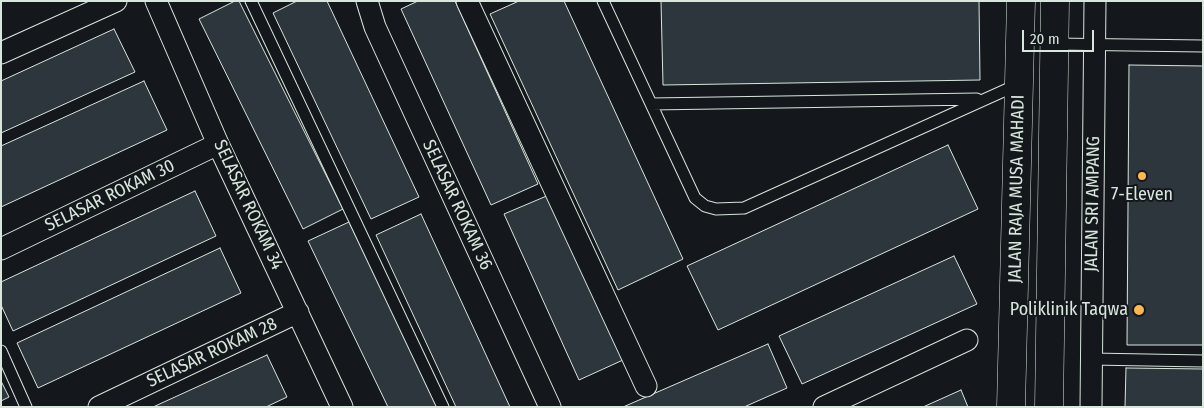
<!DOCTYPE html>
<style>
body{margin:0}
#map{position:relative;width:1204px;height:408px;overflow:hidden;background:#14181c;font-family:"Fira Sans Condensed",sans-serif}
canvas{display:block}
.frame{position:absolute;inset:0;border:2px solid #d8e6dc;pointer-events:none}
.scale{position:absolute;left:1022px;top:30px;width:72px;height:22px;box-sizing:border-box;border:2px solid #d8e6dc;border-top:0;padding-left:6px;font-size:15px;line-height:18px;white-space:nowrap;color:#d8e6dc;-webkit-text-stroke:4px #14181c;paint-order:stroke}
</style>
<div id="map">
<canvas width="1204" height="408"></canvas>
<div class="frame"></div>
<div class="scale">20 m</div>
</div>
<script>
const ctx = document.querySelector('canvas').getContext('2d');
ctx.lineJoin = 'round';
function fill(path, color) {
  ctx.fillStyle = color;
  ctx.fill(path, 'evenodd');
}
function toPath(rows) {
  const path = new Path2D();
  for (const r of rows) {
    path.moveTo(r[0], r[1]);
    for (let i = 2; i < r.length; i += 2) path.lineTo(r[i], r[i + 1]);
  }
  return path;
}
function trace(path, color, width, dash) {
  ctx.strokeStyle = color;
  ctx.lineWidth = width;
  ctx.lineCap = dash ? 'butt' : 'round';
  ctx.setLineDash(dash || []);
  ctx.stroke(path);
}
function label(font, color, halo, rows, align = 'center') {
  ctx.font = font + ' "Fira Sans Condensed",sans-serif';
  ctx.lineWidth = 4;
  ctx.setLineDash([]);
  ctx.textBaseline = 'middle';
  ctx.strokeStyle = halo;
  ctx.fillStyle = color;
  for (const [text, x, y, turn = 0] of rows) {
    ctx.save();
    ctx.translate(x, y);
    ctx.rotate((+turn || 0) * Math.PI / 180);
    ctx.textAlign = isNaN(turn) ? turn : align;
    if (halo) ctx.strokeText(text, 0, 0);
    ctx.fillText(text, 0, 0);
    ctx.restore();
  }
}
const building = toPath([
 [235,1,239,1,343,209,303,229,199,19,235,1],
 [297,1,327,1,419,197,371,219,273,13,297,1],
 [418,1,455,1,538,184,491,205,401,9,418,1],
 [519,1,564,1,683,259,618,290,490,14,519,1],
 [661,1,979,1,980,80,663,85,661,1],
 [114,29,135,72,1,133,1,81,114,29],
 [1129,65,1203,66,1203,345,1127,345,1129,65],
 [144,81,167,130,1,207,1,146,144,81],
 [948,145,978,209,718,330,687,266,948,145],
 [195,191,216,236,13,331,1,305,1,282,195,191],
 [549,195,623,360,579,380,504,214,549,195],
 [421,214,510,407,456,407,376,235,421,214],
 [349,222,438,407,388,407,308,241,349,222],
 [220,248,241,293,38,388,17,343,220,248],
 [954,256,977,304,802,384,779,336,954,256],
 [768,344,787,388,744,407,623,407,768,344],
 [267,355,287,397,266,407,153,407,267,355],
 [1126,368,1203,369,1203,407,1125,407,1126,368],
 [1,381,9,397,1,401,1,381],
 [961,390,968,407,923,407,961,390]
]);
fill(building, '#2c363c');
trace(building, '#d8e6dc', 1);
const service = toPath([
 [251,1,443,407],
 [603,1,695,198,705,206,716,209,744,208,1019,84],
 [1055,44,1203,46],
 [651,104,977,99],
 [1,351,26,407],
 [1091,359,1203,361]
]);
const minor = toPath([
 [156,1,218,144,342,407],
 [367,1,375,27,550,407],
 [467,1,646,386],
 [1,53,116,1],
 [1,249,218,144],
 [99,407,298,312],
 [824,407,967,340],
 [1091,407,1095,1]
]);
const secondary = toPath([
 [1011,407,1021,1],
 [1049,407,1055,1]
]);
trace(service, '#d8e6dc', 13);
trace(minor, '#d8e6dc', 23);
trace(secondary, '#d8e6dc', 29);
trace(service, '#14181c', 11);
trace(minor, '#14181c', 21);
trace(secondary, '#14181c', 28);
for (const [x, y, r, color] of [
 [1142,176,5,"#ffb74d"],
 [1139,310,6,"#ffb74d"]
]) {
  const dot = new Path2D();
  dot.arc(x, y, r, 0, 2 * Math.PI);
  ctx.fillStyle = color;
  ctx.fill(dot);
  trace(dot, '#14181c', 2);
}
label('18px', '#d8e6dc', '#14181c', [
 ["JALAN RAJA MUSA MAHADI",1017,189,-89],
 ["SELASAR ROKAM 30",110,196,-26],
 ["JALAN SRI AMPANG",1093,204,-89],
 ["SELASAR ROKAM 34",248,205,65],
 ["SELASAR ROKAM 36",457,205,65],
 ["SELASAR ROKAM 28",212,353,-25]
]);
label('18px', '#d8e6dc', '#14181c', [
 ["7-Eleven",1142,195],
 ["Poliklinik Taqwa",1128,310,"right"]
]);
</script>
